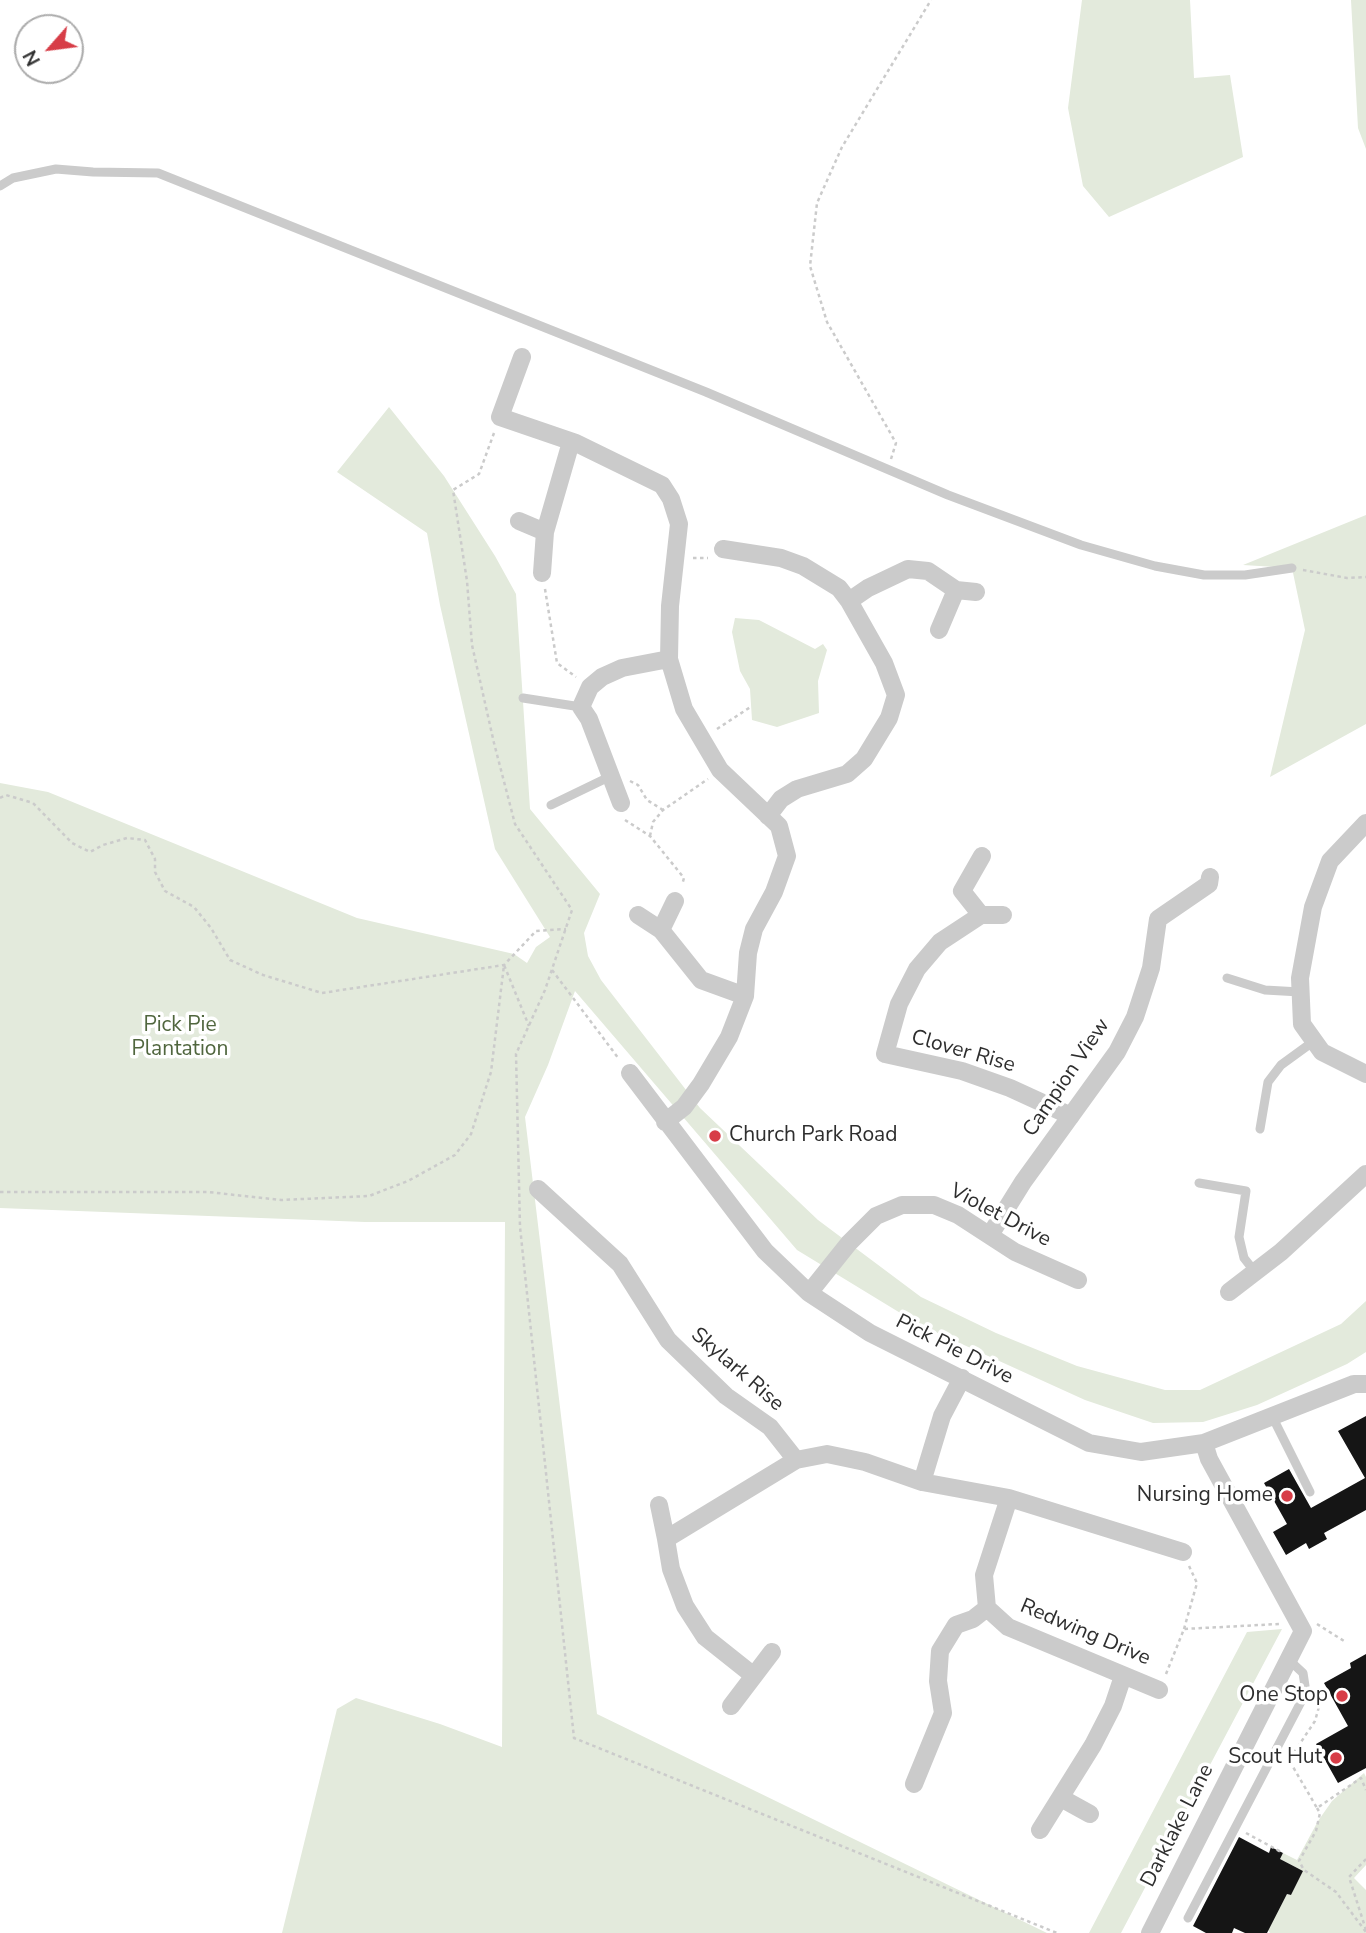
<!DOCTYPE html>
<style>
body{margin:0}
#map{position:relative;width:1366px;height:1933px;overflow:hidden;background:#fff;font-family:"Nunito Sans",sans-serif}
canvas{display:block}
.north{position:absolute;left:14px;top:14px;width:70px;height:70px;box-sizing:border-box;background:#fff;border:2px solid #ababab;border-radius:50%;rotate:242deg;font-size:19px;font-weight:700;line-height:28px;text-align:center;color:#2e2e2e}
.north::after{content:'';display:block;margin:auto;width:24px;height:32px;background:#d73d47;clip-path:polygon(50% 0,100% 100%,50% 72%,0 100%)}
</style>
<div id="map">
<canvas width="1366" height="1933"></canvas>
<div class="north">N</div>
</div>
<script>
const ctx = document.querySelector('canvas').getContext('2d');
ctx.lineJoin = 'round';
function fill(path, color) {
  ctx.fillStyle = color;
  ctx.fill(path, 'evenodd');
}
function toPath(rows) {
  const path = new Path2D();
  for (const r of rows) {
    path.moveTo(r[0], r[1]);
    for (let i = 2; i < r.length; i += 2) path.lineTo(r[i], r[i + 1]);
  }
  return path;
}
function trace(path, color, width, dash) {
  ctx.strokeStyle = color;
  ctx.lineWidth = width;
  ctx.lineCap = dash ? 'butt' : 'round';
  ctx.setLineDash(dash || []);
  ctx.stroke(path);
}
function label(font, color, halo, rows, align = 'center') {
  ctx.font = font + ' "Nunito Sans",sans-serif';
  ctx.lineWidth = 7;
  ctx.setLineDash([]);
  ctx.textBaseline = 'middle';
  ctx.strokeStyle = halo;
  ctx.fillStyle = color;
  for (const [text, x, y, turn = 0] of rows) {
    ctx.save();
    ctx.translate(x, y);
    ctx.rotate((+turn || 0) * Math.PI / 180);
    ctx.textAlign = isNaN(turn) ? turn : align;
    if (halo) ctx.strokeText(text, 0, 0);
    ctx.fillText(text, 0, 0);
    ctx.restore();
  }
}
fill(toPath([
 [1082,0,1190,0,1194,78,1230,75,1243,157,1109,217,1083,186,1068,108],
 [1351,0,1366,0,1366,149,1358,128],
 [389,407,444,476,495,556,516,594,530,809,600,894,584,933,588,956,601,980,700,1108,818,1220,921,1297,996,1333,1077,1366,1165,1390,1200,1390,1341,1324,1366,1301,1366,1352,1347,1364,1257,1405,1203,1422,1153,1423,1085,1400,920,1325,797,1250,575,991,548,1065,525,1117,597,1714,1047,1933,282,1933,337,1709,356,1698,440,1724,502,1747,505,1222,365,1222,0,1208,0,783,48,792,357,918,514,954,527,963,536,947,550,937,495,849,440,605,427,533,337,472],
 [1366,515,1366,724,1270,777,1305,630,1292,568,1243,565],
 [735,618,759,620,815,649,823,644,827,650,818,681,819,713,777,727,752,720,750,689,740,671,732,632],
 [1282,1629,1121,1933,1089,1933,1247,1632],
 [1364,1773,1366,1777,1366,1865,1354,1878,1366,1890,1366,1933,1270,1933,1268,1930,1287,1894,1291,1895,1303,1871,1280,1859,1283,1853,1297,1860,1318,1821,1332,1801]
]), '#e3eadc');
fill(toPath([
 [1366,1416,1366,1510,1324,1533,1327,1539,1309,1549,1306,1543,1286,1555,1273,1532,1287,1524,1264,1483,1289,1469,1311,1508,1365,1478,1338,1431],
 [1366,1654,1366,1768,1338,1783,1316,1744,1348,1726,1324,1683,1351,1668,1350,1663],
 [1239,1837,1269,1853,1271,1847,1283,1853,1280,1859,1303,1871,1291,1895,1287,1894,1267,1933,1245,1933,1234,1928,1232,1933,1206,1933,1193,1926]
]), '#151515');
trace(toPath([
 [494,433,479,474,453,490,467,581,472,645,494,743,515,824,572,910,545,990,516,1054,520,1227,574,1738,1057,1933],
 [891,459,896,443,827,322,810,266,817,203,842,147,931,0],
 [693,558,708,558],
 [1303,570,1347,578,1366,577],
 [545,589,557,663,576,677],
 [717,729,752,706],
 [630,781,638,785,647,800,663,810],
 [0,798,6,795,33,803,72,843,90,852,103,845,127,838,145,840,155,859,155,872,165,891,194,907,211,928,230,960,263,975,322,993,504,965,536,931,566,929],
 [625,820,650,836,684,878,682,885],
 [650,836,653,822,663,810,708,779],
 [552,970,619,1059],
 [0,1192,208,1192,281,1200,369,1196,408,1181,455,1155,471,1134,491,1072,504,965,529,1026],
 [1317,1624,1344,1641],
 [1184,1629,1197,1583,1189,1566],
 [1166,1674,1184,1629,1279,1624],
 [1317,1694,1320,1703,1315,1721,1289,1760,1317,1808,1361,1778,1366,1790],
 [1317,1808,1320,1813,1316,1831,1299,1861,1304,1870,1336,1892,1366,1932],
 [1246,1833,1283,1853],
 [1366,1859,1349,1877,1366,1930]
]), '#cbcbcb', 2.5, [3.5, 3.5]);
trace(toPath([
 [0,186,13,178,56,169,93,172,158,173,706,392,948,495,1081,545,1155,566,1204,575,1245,575,1292,568],
 [523,698,581,707],
 [551,805,611,776],
 [1227,978,1265,990,1300,992],
 [1260,1129,1268,1082,1281,1065,1314,1041],
 [1199,1183,1246,1191,1239,1237,1244,1258,1255,1272],
 [1272,1416,1310,1492],
 [1188,1918,1303,1698,1305,1686,1303,1673,1289,1660]
]), '#cbcbcb', 9);
trace(toPath([
 [522,357,500,417,576,443,662,485,671,499,679,524,670,606,669,659,684,709,720,770,779,826,787,856,774,892,754,929,748,953,745,996,729,1037,701,1084,684,1107,665,1122],
 [519,521,545,532],
 [723,549,781,558,803,566,839,588,849,601,884,663,896,695,889,718,864,759,847,774,797,789,781,799,768,816],
 [542,573,545,532,571,442],
 [849,601,868,588,908,569,928,571,956,590,976,592],
 [939,630,956,590],
 [621,803,589,719,581,707,590,687,602,677,622,668,669,659],
 [1366,823,1330,861,1313,907,1300,978,1302,1024,1322,1052,1366,1074],
 [675,901,661,930,701,980,745,996],
 [638,915,661,930],
 [981,915,962,891,982,856],
 [1003,915,981,915,940,942,917,969,899,1004,885,1054,962,1071,1010,1088,1071,1116],
 [630,1073,765,1251,809,1293,870,1333,1089,1443,1141,1452,1204,1443,1354,1384,1366,1384],
 [538,1189,620,1264,668,1340,726,1396,770,1427,796,1460],
 [990,1235,1023,1182,1117,1052,1135,1017,1151,968,1158,919,1209,884,1210,877],
 [1229,1292,1281,1252,1366,1174],
 [809,1293,849,1243,876,1216,902,1205,934,1205,958,1215,1015,1252,1078,1280],
 [962,1378,942,1416,922,1482,1009,1498,1183,1552],
 [1009,1498,984,1575,987,1608,1008,1627,1159,1690],
 [659,1505,666,1539],
 [754,1676,705,1637,685,1606,671,1569,666,1539,796,1460,827,1454,865,1462,922,1482],
 [731,1706,772,1652],
 [914,1784,943,1713,938,1681,940,1651,956,1625,973,1619,987,1608],
 [1061,1798,1090,1814],
 [1040,1830,1093,1745,1113,1706,1123,1676],
 [1150,1933,1303,1631,1209,1459,1204,1443]
]), '#cbcbcb', 18);
for (const [x, y, r, color] of [
 [715,1136,7,"#d73d47"],
 [1287,1496,7,"#d73d47"],
 [1342,1696,7,"#d73d47"],
 [1336,1758,7,"#d73d47"]
]) {
  const dot = new Path2D();
  dot.arc(x, y, r, 0, 2 * Math.PI);
  ctx.fillStyle = color;
  ctx.fill(dot);
  trace(dot, '#fff', 2.5);
}
label('21px', '#50663e', '#fff', [
 ["Pick Pie",180,1026],
 ["Plantation",180,1050]
]);
label('21px', '#2e2e2e', '#fff', [
 ["Clover Rise",963,1052,16],
 ["Campion View",1067,1078,-56],
 ["Violet Drive",1000,1216,28],
 ["Pick Pie Drive",954,1350,27],
 ["Skylark Rise",737,1370,41],
 ["Redwing Drive",1085,1633,23],
 ["Darklake Lane",1178,1826,-63]
]);
label('21px', '#2e2e2e', '#fff', [
 ["Church Park Road",729,1136,"left"],
 ["Nursing Home",1273,1496],
 ["One Stop",1328,1696],
 ["Scout Hut",1322,1758]
], 'right');
</script>
